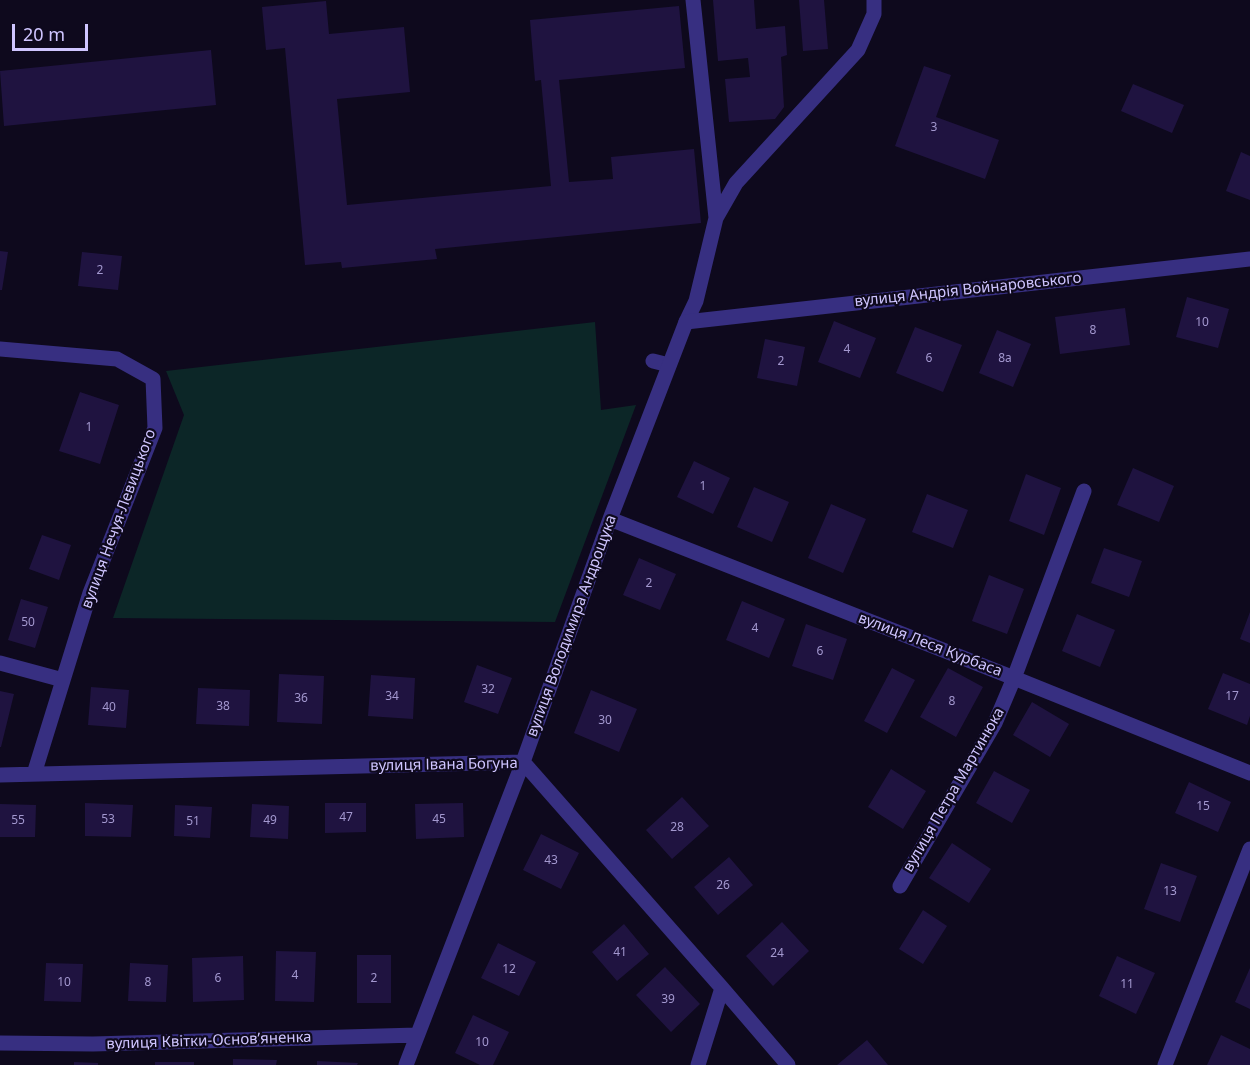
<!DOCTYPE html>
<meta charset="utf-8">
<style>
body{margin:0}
#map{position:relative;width:1250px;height:1065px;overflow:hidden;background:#0e091d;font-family:"Noto Sans",sans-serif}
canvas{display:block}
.scale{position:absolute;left:12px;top:24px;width:76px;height:27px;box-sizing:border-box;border:3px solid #cfc5ff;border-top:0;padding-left:8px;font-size:18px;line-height:21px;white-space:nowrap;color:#cfc5ff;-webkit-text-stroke:4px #0e091d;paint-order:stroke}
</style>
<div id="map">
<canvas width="1250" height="1065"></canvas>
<div class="scale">20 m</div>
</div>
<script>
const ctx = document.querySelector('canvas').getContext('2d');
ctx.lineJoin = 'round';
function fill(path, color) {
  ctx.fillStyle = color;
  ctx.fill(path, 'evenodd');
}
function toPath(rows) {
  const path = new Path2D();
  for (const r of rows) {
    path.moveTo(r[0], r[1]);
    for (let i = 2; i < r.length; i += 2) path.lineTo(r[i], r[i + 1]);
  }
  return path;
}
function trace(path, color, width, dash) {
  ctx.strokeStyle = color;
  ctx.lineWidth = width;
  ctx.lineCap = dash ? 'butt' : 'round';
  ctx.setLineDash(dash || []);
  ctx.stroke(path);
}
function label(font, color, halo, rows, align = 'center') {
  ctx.font = font + ' "Noto Sans",sans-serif';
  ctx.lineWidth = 4.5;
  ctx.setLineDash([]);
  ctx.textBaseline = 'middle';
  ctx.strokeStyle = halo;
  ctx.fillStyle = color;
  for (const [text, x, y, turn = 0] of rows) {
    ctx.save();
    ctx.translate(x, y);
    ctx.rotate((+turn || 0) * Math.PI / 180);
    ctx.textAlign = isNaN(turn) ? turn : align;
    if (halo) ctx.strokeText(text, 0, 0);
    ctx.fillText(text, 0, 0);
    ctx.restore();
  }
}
fill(toPath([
 [595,322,601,410,636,405,555,622,113,618,184,415,166,371]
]), '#0c2627');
fill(toPath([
 [713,0,754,0,756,29,785,26,787,55,781,57,784,107,775,119,729,122,725,79,750,77,748,58,718,61],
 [799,0,824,0,828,49,803,51],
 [326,1,329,34,404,27,410,92,337,99,347,205,551,186,541,80,535,81,530,20,679,6,685,68,559,80,569,182,613,179,611,157,694,149,701,223,435,249,437,259,342,268,341,262,305,265,285,48,266,50,262,7],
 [211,50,216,105,4,126,0,71],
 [924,66,951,75,936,117,999,140,985,179,895,146],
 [1133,84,1184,105,1172,133,1121,111],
 [1241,152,1250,156,1250,200,1226,191],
 [0,251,8,252,2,290,0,290],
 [82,252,122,256,118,290,78,286],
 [1187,297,1229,309,1218,348,1176,337],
 [1125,308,1130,345,1060,354,1055,317],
 [834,321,876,338,860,378,818,362],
 [915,327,962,345,943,392,896,373],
 [997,330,1031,344,1013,387,979,373],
 [765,339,805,347,797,386,757,378],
 [80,392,119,405,100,464,59,451],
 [694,461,730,478,713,514,677,497],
 [1133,468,1174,486,1159,522,1117,505],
 [1026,474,1061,488,1044,535,1009,521],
 [754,487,789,502,772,542,737,527],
 [927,494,968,510,953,548,912,532],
 [831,504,866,519,843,573,808,558],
 [42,535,71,545,59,580,29,569],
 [1104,548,1142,561,1129,597,1091,583],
 [639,558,676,574,660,610,623,595],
 [989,575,1024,589,1007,634,972,621],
 [21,599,48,607,35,648,8,640],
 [742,601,785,619,769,658,726,640],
 [1250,612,1250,643,1240,639],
 [1077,614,1115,630,1100,667,1062,651],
 [806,624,847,639,833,680,792,666],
 [477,665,512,678,498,714,464,702],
 [892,668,915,680,887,733,864,721],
 [948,668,983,687,956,737,920,717],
 [1223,673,1250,684,1250,716,1247,725,1208,709],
 [279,674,324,676,322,724,277,722],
 [371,675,415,678,413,719,368,716],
 [91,687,129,690,126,728,88,725],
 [198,688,250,690,249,726,196,724],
 [591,690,637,709,619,752,574,733],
 [0,691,14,694,1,747,0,747],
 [1032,702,1069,724,1050,757,1013,735],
 [891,769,926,791,903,829,868,807],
 [994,771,1030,790,1012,823,976,803],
 [1189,782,1231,802,1218,832,1175,813],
 [682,797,709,826,672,859,646,830],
 [85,803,133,805,131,837,85,836],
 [325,803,366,803,366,832,325,833],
 [463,803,464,837,416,839,415,804],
 [0,804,36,805,35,837,0,837],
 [252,804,289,806,288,839,250,837],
 [175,805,212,807,210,838,174,836],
 [541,834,579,853,561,889,523,870],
 [952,843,991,869,969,903,929,878],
 [729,857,753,885,718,915,694,887],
 [1161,863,1197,876,1180,922,1144,909],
 [923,910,947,926,923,964,899,949],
 [782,922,809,951,773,986,746,956],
 [624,924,649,954,617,981,592,952],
 [498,943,536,962,519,996,481,978],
 [276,951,316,952,314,1002,275,1001],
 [357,955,391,955,391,1003,357,1003],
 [243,956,244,1000,193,1002,192,958],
 [1117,956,1155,973,1136,1014,1099,996],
 [46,963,83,964,81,1002,44,1001],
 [130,963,168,965,166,1002,128,1001],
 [665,967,700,1004,671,1032,636,995],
 [1250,968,1250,1009,1235,1002],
 [473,1015,509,1032,493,1065,480,1065,455,1053],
 [1221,1035,1250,1049,1250,1065,1207,1065],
 [867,1040,888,1065,837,1065],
 [233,1059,277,1060,276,1065,233,1065],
 [317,1061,358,1063,357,1065,317,1065],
 [74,1062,98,1063,98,1065,74,1065],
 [155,1062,194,1062,194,1065,155,1065]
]), '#1f1340');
trace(toPath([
 [716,218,736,183,858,50,874,14,874,0],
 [686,322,696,301,716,218,693,0],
 [653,361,669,365]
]), '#372f81', 15);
trace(toPath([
 [0,349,117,359,153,379,155,428,90,593,34,774],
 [610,519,1014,678,1250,773],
 [0,663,63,680],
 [0,775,523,762,722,988,788,1065],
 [900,886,995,723,1014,678,1084,491],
 [0,1043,93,1044,417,1035],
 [406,1065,523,762,610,519,686,322,1250,259],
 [698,1065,722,988],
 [1165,1065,1250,849]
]), '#372f81', 15);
label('12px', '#a398cf', null, [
 ["3",934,128],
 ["2",100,271],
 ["10",1202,323],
 ["8",1093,331],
 ["4",847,350],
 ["6",929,359],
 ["8а",1005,359],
 ["2",781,362],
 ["1",89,428],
 ["1",703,487],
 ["2",649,584],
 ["50",28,623],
 ["4",755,629],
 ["6",820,652],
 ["32",488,690],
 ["34",392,697],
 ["17",1232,697],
 ["36",301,699],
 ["8",952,702],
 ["38",223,707],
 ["40",109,708],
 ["30",605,721],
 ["15",1203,807],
 ["47",346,818],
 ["53",108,820],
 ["45",439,820],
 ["55",18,821],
 ["49",270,821],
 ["51",193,822],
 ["28",677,828],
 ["43",551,861],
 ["26",723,886],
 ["13",1170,892],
 ["41",620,953],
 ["24",777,954],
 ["12",509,970],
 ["4",295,976],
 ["6",218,979],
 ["2",374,979],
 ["10",64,983],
 ["8",148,983],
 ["11",1127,985],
 ["39",668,1000],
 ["10",482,1043]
]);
label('15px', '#cfc5ff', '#0e091d', [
 ["вулиця Андрія Войнаровського",968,290,-6],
 ["вулиця Нечуя-Левицького",119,519,-70],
 ["вулиця Володимира Андрощука",572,626,-70],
 ["вулиця Леся Курбаса",930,645,21],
 ["вулиця Івана Богуна",444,765,-1],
 ["вулиця Петра Мартинюка",954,790,-60],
 ["вулиця Квітки-Основʼяненка",209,1041,-2]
]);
</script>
